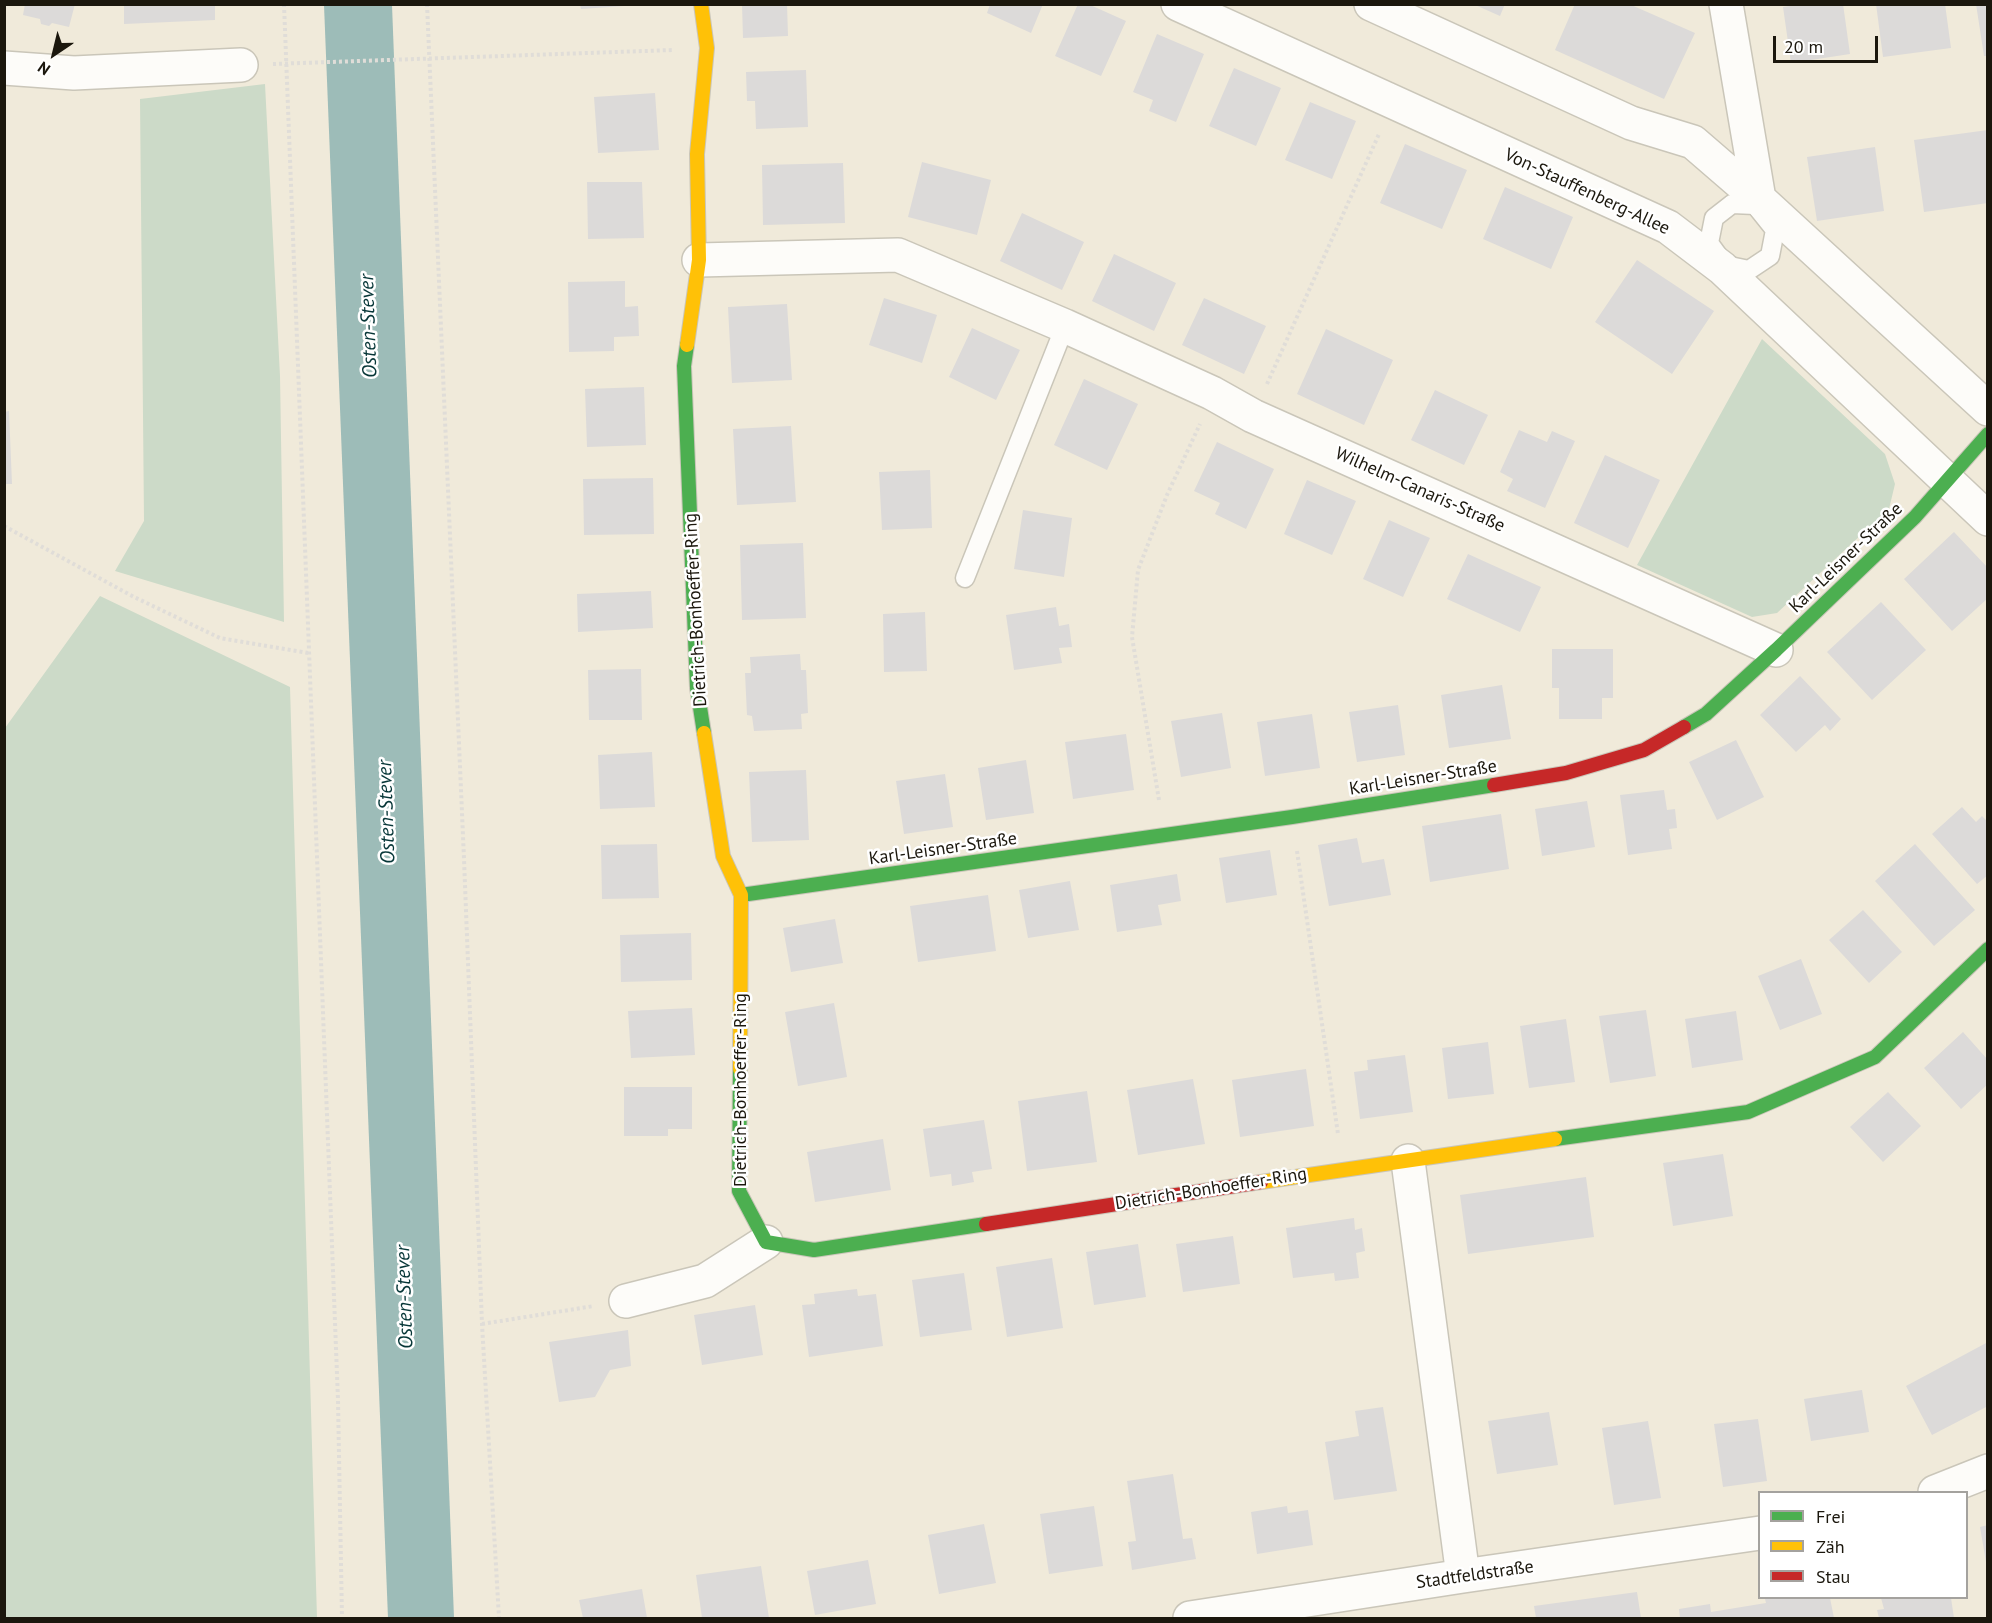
<!DOCTYPE html>
<meta charset="utf-8">
<style>
body{margin:0}
#map{position:relative;width:1992px;height:1623px;overflow:hidden;background:#f0eada;font-family:"PT Sans",sans-serif}
canvas{display:block}
.frame{position:absolute;inset:0;border:6px solid #1b170d;pointer-events:none}
.legend{position:absolute;left:1758px;top:1491px;width:210px;height:108px;box-sizing:border-box;background:#fff;border:2px solid #a4a29e;margin:0;padding:8px 10px;list-style:none;font-size:18px;color:#1b170d}
.legend li{display:flex;align-items:center;gap:12px;height:30px}
.legend b{width:30px;border:2px solid #a4a29e}
.north{position:absolute;left:24px;top:24px;width:60px;height:60px;-webkit-text-stroke:4px #fff;paint-order:stroke;rotate:215deg;font-size:16px;font-weight:700;line-height:24px;text-align:center;color:#1b170d}
.north::after{content:'';display:block;margin:auto;width:21px;height:27px;background:#1b170d;clip-path:polygon(50% 0,100% 100%,50% 72%,0 100%)}
.scale{position:absolute;left:1773px;top:36px;width:105px;height:27px;box-sizing:border-box;border:3px solid #1b170d;border-top:0;padding-left:8px;font-size:18px;line-height:21px;white-space:nowrap;color:#1b170d;-webkit-text-stroke:4px #fff;paint-order:stroke}
</style>
<div id="map">
<canvas width="1992" height="1623"></canvas>
<div class="frame"></div>
<ul class="legend">
<li><b style="height:8px;background:#4caf50"></b>Frei</li>
<li><b style="height:8px;background:#ffc107"></b>Zäh</li>
<li><b style="height:8px;background:#c62828"></b>Stau</li>
</ul>
<div class="north">N</div>
<div class="scale">20 m</div>
</div>
<script>
const ctx = document.querySelector('canvas').getContext('2d');
ctx.lineJoin = 'round';
function fill(path, color) {
  ctx.fillStyle = color;
  ctx.fill(path, 'evenodd');
}
function toPath(rows) {
  const path = new Path2D();
  for (const r of rows) {
    path.moveTo(r[0], r[1]);
    for (let i = 2; i < r.length; i += 2) path.lineTo(r[i], r[i + 1]);
  }
  return path;
}
function trace(path, color, width, dash) {
  ctx.strokeStyle = color;
  ctx.lineWidth = width;
  ctx.lineCap = dash ? 'butt' : 'round';
  ctx.setLineDash(dash || []);
  ctx.stroke(path);
}
function label(font, color, halo, rows, align = 'center') {
  ctx.font = font + ' "PT Sans",sans-serif';
  ctx.lineWidth = 5;
  ctx.setLineDash([]);
  ctx.textBaseline = 'middle';
  ctx.strokeStyle = halo;
  ctx.fillStyle = color;
  for (const [text, x, y, turn = 0] of rows) {
    ctx.save();
    ctx.translate(x, y);
    ctx.rotate((+turn || 0) * Math.PI / 180);
    ctx.textAlign = isNaN(turn) ? turn : align;
    if (halo) ctx.strokeText(text, 0, 0);
    ctx.fillText(text, 0, 0);
    ctx.restore();
  }
}
fill(toPath([
 [265,84,280,376,284,622,115,571,144,521,140,99],
 [1762,339,1885,454,1895,484,1889,509,1777,613,1752,617,1637,565],
 [100,596,290,687,317,1618,5,1618,5,728]
]), '#ccdac8');
fill(toPath([
 [324,5,392,5,454,1618,388,1618]
]), '#9dbcb8');
fill(toPath([
 [25,4,75,4,69,27,52,23,49,26,41,24,40,19,23,15],
 [124,4,215,4,215,20,124,24],
 [742,4,787,4,788,36,743,38],
 [990,4,1043,4,1031,33,987,13],
 [1078,4,1088,4,1126,21,1101,76,1055,56],
 [1473,4,1505,4,1500,16],
 [1575,4,1629,4,1695,33,1664,99,1555,50],
 [1803,4,1843,4,1850,54,1791,63,1783,7],
 [1876,4,1945,4,1951,48,1883,57],
 [1976,4,1988,4,1988,56,1984,56],
 [580,5,624,5,624,6,581,9],
 [1157,34,1204,54,1176,122,1149,111,1153,100,1133,92],
 [1234,68,1281,88,1256,146,1209,126],
 [806,70,808,127,756,129,755,101,747,101,746,72],
 [655,93,659,150,598,153,594,97],
 [1310,102,1356,121,1332,179,1285,160],
 [1988,130,1988,203,1924,212,1914,140],
 [1405,144,1467,170,1442,229,1380,203],
 [1875,147,1884,211,1817,221,1807,157],
 [922,162,991,180,977,235,908,217],
 [843,163,845,223,763,225,762,165],
 [587,182,642,182,644,238,588,239],
 [1505,187,1573,217,1551,269,1483,239],
 [1022,213,1084,242,1062,290,1000,261],
 [1114,254,1176,283,1154,331,1092,301],
 [1637,260,1714,311,1672,374,1595,322],
 [625,281,625,307,638,306,639,336,614,337,614,351,569,352,568,282],
 [884,298,937,315,922,363,869,345],
 [1204,298,1266,326,1244,374,1182,345],
 [787,304,792,380,732,383,728,307],
 [972,328,1020,350,996,400,949,377],
 [1326,329,1393,360,1364,425,1297,394],
 [1084,379,1138,404,1107,470,1054,445],
 [644,387,646,445,587,447,585,389],
 [1435,390,1488,415,1464,465,1411,440],
 [9,411,12,484,4,484,4,412],
 [791,426,796,502,737,505,733,429],
 [1519,430,1547,442,1552,431,1575,441,1545,508,1507,491,1513,479,1500,472],
 [1217,442,1274,469,1246,529,1215,514,1220,503,1194,491],
 [1605,455,1660,480,1628,548,1574,523],
 [930,470,932,528,882,530,879,472],
 [653,478,654,534,584,535,583,479],
 [1307,480,1356,501,1332,555,1284,534],
 [1023,510,1072,518,1064,577,1014,569],
 [1389,520,1430,538,1403,597,1363,579],
 [1954,532,1988,568,1988,598,1952,631,1904,579],
 [803,543,806,618,742,620,740,545],
 [1468,554,1541,587,1520,632,1447,599],
 [651,591,653,628,578,632,577,594],
 [1881,602,1926,650,1872,700,1827,652],
 [1056,607,1059,626,1069,624,1072,647,1059,648,1062,663,1014,670,1006,615],
 [925,612,927,671,884,672,883,614],
 [1552,649,1613,649,1613,698,1602,698,1602,719,1559,719,1559,688,1552,688],
 [800,654,801,670,806,670,808,713,801,714,802,729,754,731,752,716,747,715,745,673,751,673,750,657],
 [641,669,642,720,589,720,588,670],
 [1800,676,1841,719,1830,731,1825,725,1796,752,1760,715],
 [1502,685,1511,739,1449,748,1441,695],
 [1398,705,1405,755,1357,762,1349,712],
 [1222,713,1231,768,1181,777,1171,721],
 [1312,714,1320,768,1265,776,1257,722],
 [1126,734,1134,790,1073,799,1065,742],
 [1736,740,1764,797,1717,820,1689,762],
 [652,752,655,807,600,809,598,755],
 [1026,760,1034,813,986,820,978,768],
 [806,770,809,840,752,842,749,772],
 [945,774,953,827,904,834,896,781],
 [1664,790,1667,810,1675,809,1677,828,1669,829,1672,849,1628,855,1620,795],
 [1587,801,1595,847,1542,856,1535,809],
 [1962,807,1976,822,1982,816,1988,822,1988,875,1977,884,1932,834],
 [1501,814,1509,869,1430,882,1422,826],
 [1357,838,1362,863,1384,859,1391,895,1329,906,1318,845],
 [657,844,659,898,602,899,601,845],
 [1915,844,1975,910,1934,946,1875,881],
 [1270,850,1277,895,1226,903,1219,858],
 [1177,874,1181,901,1158,905,1162,925,1117,932,1110,885],
 [1070,881,1079,930,1028,938,1019,890],
 [988,895,996,951,918,962,910,906],
 [1863,910,1902,952,1869,983,1829,940],
 [835,919,843,963,791,972,783,928],
 [691,933,692,980,621,982,620,935],
 [1801,959,1822,1014,1780,1030,1758,976],
 [834,1003,847,1077,798,1086,785,1012],
 [692,1008,695,1055,631,1058,628,1011],
 [1646,1010,1656,1076,1610,1083,1599,1016],
 [1736,1011,1743,1060,1692,1068,1685,1019],
 [1566,1019,1575,1082,1529,1088,1520,1026],
 [1963,1032,1988,1060,1988,1084,1961,1109,1924,1068],
 [1488,1042,1494,1094,1448,1099,1442,1048],
 [1405,1055,1413,1112,1360,1119,1354,1072,1368,1070,1367,1060],
 [1306,1069,1314,1126,1240,1137,1232,1080],
 [1193,1079,1205,1144,1138,1155,1127,1090],
 [624,1087,692,1087,692,1129,668,1129,668,1136,624,1136],
 [1087,1091,1097,1162,1027,1171,1018,1101],
 [1888,1092,1921,1126,1883,1162,1850,1127],
 [984,1120,992,1169,972,1172,974,1182,952,1186,951,1174,930,1177,923,1129],
 [883,1139,891,1190,815,1202,807,1152],
 [1723,1154,1733,1216,1673,1226,1663,1163],
 [1586,1177,1594,1237,1468,1254,1460,1195],
 [1354,1218,1355,1230,1362,1228,1365,1251,1356,1253,1359,1278,1335,1281,1334,1273,1293,1278,1286,1228],
 [1233,1236,1240,1284,1183,1292,1176,1244],
 [1138,1244,1146,1297,1094,1305,1086,1252],
 [1052,1258,1063,1328,1007,1337,996,1267],
 [964,1273,972,1330,920,1337,912,1280],
 [857,1289,858,1296,876,1294,883,1346,809,1357,802,1305,815,1304,814,1294],
 [755,1305,763,1355,702,1365,694,1315],
 [628,1330,631,1366,610,1370,595,1397,559,1402,549,1342],
 [1988,1342,1988,1406,1932,1435,1906,1386],
 [1862,1390,1869,1432,1811,1441,1804,1399],
 [1383,1407,1397,1491,1334,1500,1325,1442,1359,1436,1355,1411],
 [1549,1412,1558,1465,1497,1474,1488,1421],
 [1758,1419,1767,1481,1723,1487,1714,1424],
 [1648,1421,1661,1498,1614,1505,1602,1428],
 [1173,1474,1183,1539,1192,1538,1196,1559,1132,1570,1128,1542,1136,1541,1127,1481],
 [1094,1506,1103,1566,1049,1574,1040,1514],
 [1287,1506,1288,1513,1308,1510,1313,1545,1257,1554,1251,1512],
 [984,1524,996,1583,939,1594,928,1535],
 [1988,1525,1988,1562,1986,1562,1980,1527],
 [868,1560,876,1604,815,1615,807,1571],
 [761,1566,769,1618,702,1618,696,1575],
 [642,1589,647,1618,583,1618,579,1600],
 [1637,1592,1641,1618,1536,1618,1534,1606],
 [1774,1598,1830,1598,1834,1618,1680,1618,1679,1609,1710,1604,1711,1612,1766,1603,1765,1599],
 [1881,1598,1951,1598,1954,1618,1879,1618,1877,1610,1884,1609]
]), '#dcdad9');
const lane = toPath([
 [1732,204,1755,205,1775,230,1770,256,1749,270,1725,265,1709,243,1714,218,1732,204],
 [965,578,1065,326]
]);
const street = toPath([
 [1178,4,1668,227,1722,268,1988,519],
 [1371,4,1631,123,1693,142,1759,199,1988,409],
 [1726,4,1759,199],
 [4,68,74,73,241,65],
 [699,260,898,255,1065,326,1212,393,1253,416,1776,650],
 [1408,1161,1463,1576],
 [626,1301,705,1281,766,1242],
 [1935,1492,1988,1471],
 [1190,1618,1463,1576,1760,1533]
]);
const fast = toPath([
 [687,345,684,366,697,688,704,733],
 [1684,727,1706,714,1776,650,1915,517,1988,434],
 [741,895,1292,817,1494,785],
 [740,1069,739,1191,766,1242,814,1250,986,1224],
 [1555,1139,1748,1112,1875,1057,1988,949]
]);
const slow = toPath([
 [687,345,699,260,697,154,707,48,701,4],
 [704,733,723,856,741,895,740,1069],
 [1261,1182,1555,1139]
]);
const jam = toPath([
 [1494,785,1566,773,1644,750,1684,727],
 [986,1224,1261,1182]
]);
trace(lane, '#cac6b9', 21);
trace(street, '#cac6b9', 36);
trace(fast, '#cac6b9', 16);
trace(slow, '#cac6b9', 16);
trace(jam, '#cac6b9', 16);
trace(toPath([
 [284,4,338,1400,342,1618],
 [427,4,464,859,482,1324,499,1618],
 [273,64,673,50],
 [1267,384,1379,134],
 [4,526,134,597,220,638,308,653],
 [1159,800,1132,637,1138,570,1167,495,1200,424],
 [1297,851,1338,1134],
 [482,1324,594,1306]
]), '#e0ddd8', 4, [3, 3]);
trace(lane, '#fdfcf9', 18);
trace(street, '#fdfcf9', 33);
trace(fast, '#4caf50', 14);
trace(slow, '#ffc107', 14);
trace(jam, '#c62828', 14);
label('18px', '#1b170d', '#fff', [
 ["Von-Stauffenberg-Allee",1587,192,25],
 ["Wilhelm-Canaris-Straße",1420,490,24],
 ["Karl-Leisner-Straße",1846,558,-44],
 ["Dietrich-Bonhoeffer-Ring",696,610,-93],
 ["Karl-Leisner-Straße",1423,778,-9],
 ["Karl-Leisner-Straße",943,849,-8],
 ["Dietrich-Bonhoeffer-Ring",741,1090,-90],
 ["Dietrich-Bonhoeffer-Ring",1211,1189,-9],
 ["Stadtfeldstraße",1475,1575,-8]
]);
label('italic 20px', '#063637', '#fff', [
 ["Osten-Stever",369,326,-92],
 ["Osten-Stever",387,812,-92],
 ["Osten-Stever",405,1297,-92]
]);
</script>
